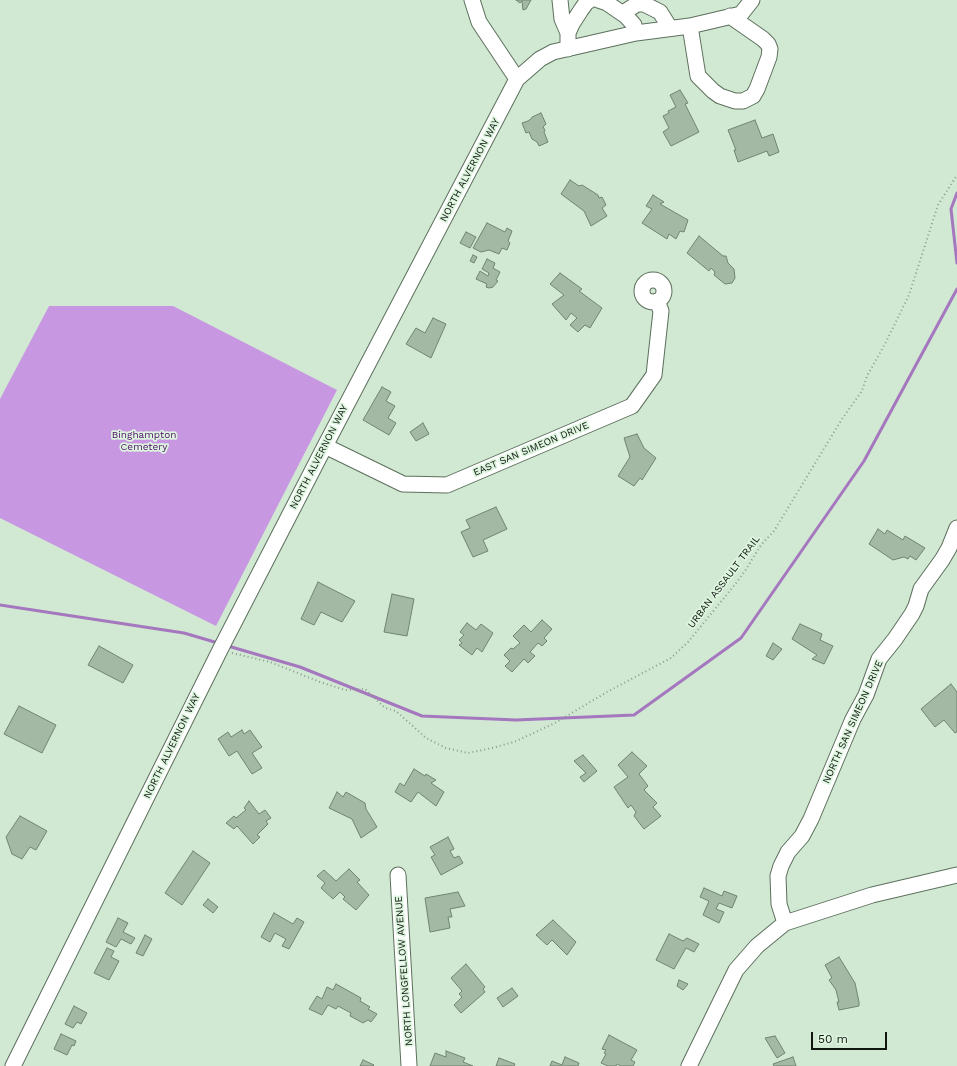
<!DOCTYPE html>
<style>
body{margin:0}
#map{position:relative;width:957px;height:1066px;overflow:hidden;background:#d1e8d2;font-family:"Work Sans",sans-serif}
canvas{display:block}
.scale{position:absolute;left:811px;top:1032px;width:76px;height:18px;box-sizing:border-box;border:2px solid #0f1710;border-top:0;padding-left:5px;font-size:12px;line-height:14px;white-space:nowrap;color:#0f1710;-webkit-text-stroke:3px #def5df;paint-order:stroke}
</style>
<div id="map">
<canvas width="957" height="1066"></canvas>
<div class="scale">50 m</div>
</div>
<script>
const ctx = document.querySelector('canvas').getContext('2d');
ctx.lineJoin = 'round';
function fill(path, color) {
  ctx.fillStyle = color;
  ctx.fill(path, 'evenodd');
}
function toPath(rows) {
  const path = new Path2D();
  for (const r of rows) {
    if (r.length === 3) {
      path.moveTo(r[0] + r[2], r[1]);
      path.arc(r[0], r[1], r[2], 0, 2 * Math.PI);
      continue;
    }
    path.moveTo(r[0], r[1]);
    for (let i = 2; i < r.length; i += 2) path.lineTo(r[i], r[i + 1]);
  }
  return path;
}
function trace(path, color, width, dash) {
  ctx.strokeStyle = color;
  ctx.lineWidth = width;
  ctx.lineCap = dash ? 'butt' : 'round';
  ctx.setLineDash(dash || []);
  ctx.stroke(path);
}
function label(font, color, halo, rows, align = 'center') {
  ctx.font = font + ' "Work Sans",sans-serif';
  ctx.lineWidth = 3.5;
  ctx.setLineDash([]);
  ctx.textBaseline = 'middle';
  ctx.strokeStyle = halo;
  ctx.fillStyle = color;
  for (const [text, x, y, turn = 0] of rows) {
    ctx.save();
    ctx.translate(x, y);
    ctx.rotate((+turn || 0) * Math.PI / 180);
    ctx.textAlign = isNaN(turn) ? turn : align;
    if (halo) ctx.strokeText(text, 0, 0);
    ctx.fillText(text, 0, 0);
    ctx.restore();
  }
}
fill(toPath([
 [49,306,173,306,337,390,216,626,0,518,0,399]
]), '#c798e1');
trace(toPath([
 [957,193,951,209,957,263],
 [0,605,184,633,218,643],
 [228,646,300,667,422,716,516,720,634,715,741,638,864,461,957,289]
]), '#a577bf', 3);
const building = toPath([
 [516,0,531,0,526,9,523,10,522,1,520,3,516,0],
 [680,90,688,103,685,104,699,132,671,146,663,132,669,128,663,116,669,113,668,111,676,107,670,95,680,90],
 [541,113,546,124,543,127,545,130,544,132,548,142,539,146,537,142,532,139,529,132,526,133,522,123,528,121,532,118,532,117,541,113],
 [755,120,762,138,773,134,779,152,769,156,767,151,738,162,734,150,736,150,728,130,755,120],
 [570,180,579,186,582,185,598,195,599,198,602,197,606,205,602,208,607,216,591,226,584,211,561,194,570,180],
 [653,195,664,202,660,204,688,220,684,232,680,231,676,239,669,234,667,239,642,223,652,209,646,206,653,195],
 [487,223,505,232,507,228,512,231,508,241,510,243,507,250,502,248,499,254,489,250,481,252,473,248,487,223],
 [466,232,476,237,470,248,460,243,466,232],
 [699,236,723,256,726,256,728,263,734,269,735,278,732,283,725,284,714,275,715,272,711,268,709,271,687,253,699,236],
 [473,255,477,257,474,263,470,261,473,255],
 [487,259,495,263,493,268,500,272,496,280,498,281,493,287,489,288,486,287,487,284,476,279,480,271,488,276,489,273,482,269,487,259],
 [560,273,582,289,579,291,602,308,590,328,585,325,578,332,570,325,577,318,571,313,566,320,552,304,564,295,550,284,560,273],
 [433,318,446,324,431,358,406,344,416,328,425,333,433,318],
 [382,387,391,392,386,401,395,406,388,418,396,423,389,435,363,420,382,387],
 [423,423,429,434,416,441,410,432,423,423],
 [637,434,644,448,656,458,642,480,640,478,634,486,618,476,630,457,624,438,637,434],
 [496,507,507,529,483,540,488,551,473,557,461,532,470,528,466,520,496,507],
 [878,529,885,534,887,530,903,540,905,536,925,548,916,560,910,556,908,559,904,557,893,560,869,544,878,529],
 [318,582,355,601,342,622,321,612,314,625,301,619,318,582],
 [392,594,414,599,407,636,384,632,392,594],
 [542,620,552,629,544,638,547,641,542,646,538,643,530,652,535,656,528,663,524,659,512,672,505,666,510,661,504,655,511,648,513,649,520,643,513,636,524,625,531,632,542,620],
 [467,623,476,630,481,624,493,633,482,652,477,648,472,655,459,645,462,643,459,640,464,635,460,632,467,623],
 [800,624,822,634,820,640,833,646,824,664,812,659,817,655,792,639,800,624],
 [773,643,782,649,773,660,766,656,773,643],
 [99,646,133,665,123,683,88,665,99,646],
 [951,684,957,692,957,732,955,733,944,720,935,727,921,709,951,684],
 [19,706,56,725,42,753,4,734,19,706],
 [242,730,244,734,250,730,262,747,252,753,262,768,252,774,237,751,229,756,218,739,228,732,231,737,242,730],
 [632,752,647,766,639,774,648,786,644,790,657,803,653,807,661,816,644,829,634,816,636,812,631,805,628,808,614,787,628,777,618,765,632,752],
 [583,755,597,771,584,782,580,777,586,773,574,761,583,755],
 [414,769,425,776,426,774,436,780,431,783,444,792,436,806,418,792,411,802,395,792,400,783,404,786,414,769],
 [337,792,343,797,346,792,365,803,366,809,377,827,361,838,352,819,329,808,337,792],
 [249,801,259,814,265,810,271,818,266,821,268,824,257,835,260,837,253,844,237,826,234,829,226,823,234,816,236,818,246,810,244,808,249,801],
 [20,816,47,831,36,850,30,847,22,859,12,854,6,837,20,816],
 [448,837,454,849,450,851,454,858,459,856,463,863,441,875,431,857,435,855,430,847,448,837],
 [193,851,210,863,182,905,165,893,193,851],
 [349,869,360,880,357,882,369,895,356,910,343,899,345,897,340,892,333,899,321,888,325,883,317,876,324,870,336,881,349,869],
 [704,888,722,896,724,891,737,896,732,908,719,903,716,909,724,912,719,923,703,915,709,901,700,897,704,888],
 [458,892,465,906,450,909,452,917,448,917,450,928,430,932,425,898,458,892],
 [208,899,218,907,213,913,203,905,208,899],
 [274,913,293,924,297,918,304,922,289,949,282,946,286,939,275,933,270,942,261,937,274,913],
 [118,918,128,923,123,932,135,938,131,944,121,939,116,947,106,942,118,918],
 [553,920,576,942,567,955,552,940,547,945,536,935,553,920],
 [669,934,683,941,687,938,699,944,694,952,686,948,674,969,656,960,669,934],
 [145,935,152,939,143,956,136,953,145,935],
 [107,948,114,951,111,957,119,961,109,980,94,973,107,948],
 [839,957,855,983,859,1002,859,1006,839,1010,837,1002,839,1002,836,990,829,980,832,978,825,965,839,957],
 [466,964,485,987,483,989,485,992,461,1013,454,1005,462,997,459,994,462,991,451,978,466,964],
 [679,980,688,984,683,990,677,986,679,980],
 [336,984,361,998,360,1001,370,1007,368,1009,377,1014,371,1022,368,1020,363,1023,350,1016,351,1013,338,1006,336,1009,328,1005,322,1015,309,1009,317,996,322,999,327,987,333,990,336,984],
 [512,988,518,996,503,1007,497,998,512,988],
 [74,1006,87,1013,81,1024,77,1022,73,1028,65,1024,74,1006],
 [61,1034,76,1041,74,1046,72,1045,67,1055,54,1049,61,1034],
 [609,1035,637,1050,631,1060,635,1062,633,1066,621,1066,617,1064,616,1066,608,1066,601,1063,606,1054,604,1053,606,1050,602,1049,609,1035],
 [775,1036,785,1053,777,1058,765,1038,775,1036],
 [446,1051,465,1058,463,1062,473,1066,430,1066,435,1053,446,1057,446,1051],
 [565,1057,579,1063,578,1066,550,1066,552,1061,562,1065,565,1057],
 [793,1057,796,1066,774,1066,773,1064,793,1057],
 [499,1058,515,1064,514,1066,496,1066,499,1058],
 [363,1060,374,1065,373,1066,360,1066,363,1060]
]);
fill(building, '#a4b9a4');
trace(building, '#708470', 1);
const minor = toPath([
 [472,0,479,22,517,79],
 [560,0,562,19,568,33],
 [598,0,607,3,626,16,634,25,636,33],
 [623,13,637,4,644,4,660,12,670,28],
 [690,26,698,76,713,91,720,96,735,101,743,101,753,96,757,89,769,57,770,49,768,44,763,39,730,16],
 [568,49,568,33,572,24,581,10,586,3,590,0],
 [653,291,11],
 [325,446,403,484,447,485,632,406,654,375,661,311,657,301],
 [398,875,409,1066],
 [785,923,779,904,778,876,781,866,788,852,802,836,811,819,853,719,866,695,879,659,895,639,912,614,916,606,921,589,942,560,949,548,957,528],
 [13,1066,221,648,325,446,517,79,540,59,553,52,636,33,690,26,741,14,752,0],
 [689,1066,736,970,757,946,785,923,872,895,957,875]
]);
trace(minor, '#5c705d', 17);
trace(toPath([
 [232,653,270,662,320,682,345,690,365,689,385,708,396,711,426,738,446,748,468,753,492,748,514,742,555,723,607,692,671,658,688,642,733,587,745,571,761,545,774,531,842,419,862,391,867,376,886,342,909,295,938,205,957,175]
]), '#8b9c8c', 2, [1, 3]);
trace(minor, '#fff', 15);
label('10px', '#0f1710', '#def5df', [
 ["NORTH ALVERNON WAY",470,170,-62],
 ["EAST SAN SIMEON DRIVE",531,449,-23],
 ["NORTH ALVERNON WAY",319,457,-63],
 ["URBAN ASSAULT TRAIL",724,582,-53],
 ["NORTH SAN SIMEON DRIVE",853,722,-66],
 ["NORTH ALVERNON WAY",172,746,-64],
 ["NORTH LONGFELLOW AVENUE",404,971,-94]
]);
label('10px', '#4c0c66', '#def5df', [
 ["Binghampton",144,435],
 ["Cemetery",144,447]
]);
</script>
